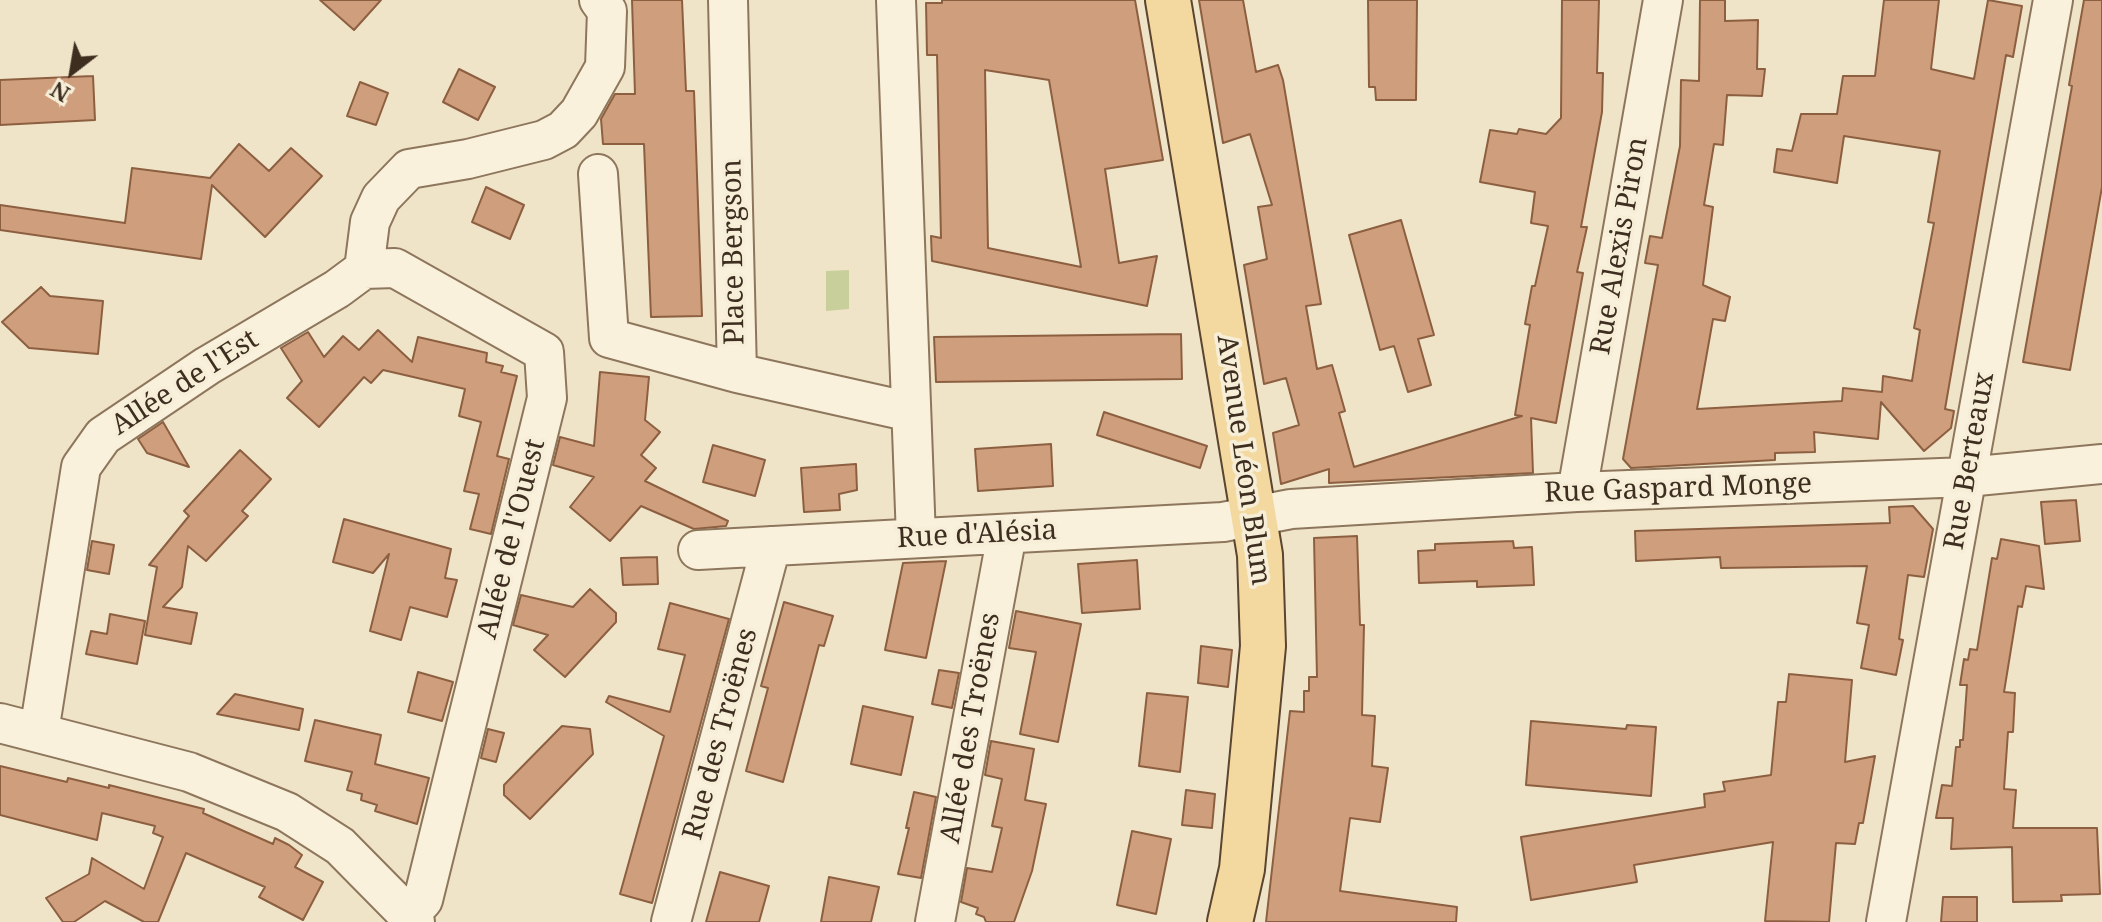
<!DOCTYPE html>
<meta charset="utf-8">
<style>
body{margin:0}
#map{position:relative;width:2102px;height:922px;overflow:hidden;background:#f0e4c8;font-family:"Noto Serif",serif}
canvas{display:block}
.north{position:absolute;left:32px;top:32px;width:80px;height:80px;-webkit-text-stroke:6px #f7eed8;paint-order:stroke;rotate:211deg;font-size:22px;font-weight:700;line-height:32px;text-align:center;color:#3d2e20}
.north::after{content:'';display:block;margin:auto;width:28px;height:36px;background:#3d2e20;clip-path:polygon(50% 0,100% 100%,50% 72%,0 100%)}
</style>
<div id="map">
<canvas width="2102" height="922"></canvas>
<div class="north">N</div>
</div>
<script>
const ctx = document.querySelector('canvas').getContext('2d');
ctx.lineJoin = 'round';
function fill(path, color) {
  ctx.fillStyle = color;
  ctx.fill(path, 'evenodd');
}
function toPath(rows) {
  const path = new Path2D();
  for (const r of rows) {
    path.moveTo(r[0], r[1]);
    for (let i = 2; i < r.length; i += 2) path.lineTo(r[i], r[i + 1]);
  }
  return path;
}
function trace(path, color, width, dash) {
  ctx.strokeStyle = color;
  ctx.lineWidth = width;
  ctx.lineCap = dash ? 'butt' : 'round';
  ctx.setLineDash(dash || []);
  ctx.stroke(path);
}
function label(font, color, halo, rows, align = 'center') {
  ctx.font = font + ' "Noto Serif",serif';
  ctx.lineWidth = 7;
  ctx.setLineDash([]);
  ctx.textBaseline = 'middle';
  ctx.strokeStyle = halo;
  ctx.fillStyle = color;
  for (const [text, x, y, turn = 0] of rows) {
    ctx.save();
    ctx.translate(x, y);
    ctx.rotate((+turn || 0) * Math.PI / 180);
    ctx.textAlign = isNaN(turn) ? turn : align;
    if (halo) ctx.strokeText(text, 0, 0);
    ctx.fillText(text, 0, 0);
    ctx.restore();
  }
}
fill(toPath([
 [849,270,849,309,826,311,826,271]
]), '#c9cf9b');
const building = toPath([
 [320,0,381,0,354,30,320,0],
 [632,0,682,0,686,91,694,91,702,316,651,317,644,144,603,144,601,119,615,94,635,94,632,0],
 [942,0,1135,0,1163,160,1105,169,1119,263,1157,256,1147,306,932,261,931,236,941,238,937,55,927,55,926,3,942,3,942,0],
 [985,70,1049,80,1081,267,988,248,985,70],
 [1199,0,1243,0,1256,72,1278,65,1283,80,1321,304,1306,306,1317,369,1332,365,1345,411,1339,413,1354,467,1522,416,1515,415,1530,325,1525,324,1532,286,1535,286,1548,226,1531,223,1535,192,1480,182,1490,130,1517,134,1519,129,1546,134,1561,118,1562,0,1599,0,1597,73,1603,73,1602,112,1581,227,1587,227,1577,272,1583,273,1556,423,1531,418,1533,473,1329,483,1329,469,1281,484,1273,433,1299,425,1286,378,1264,384,1244,265,1267,259,1258,207,1272,205,1250,134,1223,143,1199,0],
 [1368,0,1417,0,1416,100,1376,100,1375,87,1369,87,1368,0],
 [1700,0,1725,0,1725,21,1758,20,1757,69,1765,69,1762,96,1727,95,1723,145,1714,144,1704,205,1713,207,1703,285,1730,297,1725,321,1713,319,1697,409,1842,401,1843,388,1882,392,1883,376,1912,381,1920,330,1914,328,1934,223,1928,222,1940,151,1844,136,1837,183,1774,172,1777,149,1792,151,1801,114,1837,114,1843,76,1875,76,1884,0,1939,0,1931,69,1974,79,1988,0,2022,6,2013,57,2006,55,1945,409,1954,411,1951,428,1924,451,1881,402,1878,439,1814,432,1815,452,1775,453,1775,460,1631,468,1623,459,1658,265,1645,263,1650,236,1662,238,1680,146,1681,80,1699,81,1700,0],
 [2084,0,2102,0,2102,187,2070,370,2023,362,2072,86,2069,85,2084,0],
 [459,69,495,87,478,120,443,102,459,69],
 [93,76,95,120,0,125,0,80,93,76],
 [360,82,388,93,376,125,347,116,360,82],
 [239,144,269,171,291,148,322,176,265,237,212,185,201,259,0,230,0,205,125,223,132,168,210,178,239,144],
 [486,187,524,205,510,239,472,222,486,187],
 [1401,220,1434,335,1418,339,1431,385,1408,392,1394,346,1380,350,1349,235,1401,220],
 [41,287,50,296,103,301,98,354,29,348,2,322,41,287],
 [378,330,412,362,418,337,487,353,486,362,503,366,501,372,517,376,497,456,509,459,491,534,470,529,479,494,464,491,481,422,459,416,465,389,383,370,371,383,364,377,319,427,287,398,302,381,281,348,308,332,324,357,343,336,359,350,378,330],
 [1181,334,1182,379,936,382,934,337,1181,334],
 [600,372,649,377,645,420,660,432,641,455,656,468,645,481,728,521,726,526,694,529,641,506,610,541,570,507,594,477,553,465,560,437,594,446,600,372],
 [1104,412,1207,446,1200,468,1097,435,1104,412],
 [163,422,189,467,147,453,138,439,163,422],
 [1051,444,1053,486,978,491,975,449,1051,444],
 [713,445,765,460,755,496,703,482,713,445],
 [240,450,271,479,242,511,248,516,206,561,188,546,182,587,163,607,197,613,191,644,145,635,157,567,149,565,189,516,184,511,240,450],
 [856,464,857,490,839,494,840,510,804,512,801,468,856,464],
 [2076,500,2080,541,2045,544,2041,502,2076,500],
 [1913,506,1933,529,1924,577,1908,575,1899,639,1903,640,1896,675,1861,668,1869,625,1857,623,1867,566,1721,568,1720,557,1636,561,1635,531,1890,523,1889,507,1913,506],
 [344,519,451,549,445,578,457,580,447,617,410,607,401,640,370,631,389,554,373,573,333,562,344,519],
 [1357,536,1360,625,1364,625,1362,715,1375,716,1372,766,1388,768,1380,822,1350,818,1340,891,1457,907,1456,922,1266,922,1290,711,1304,712,1304,691,1309,691,1309,677,1317,677,1314,538,1357,536],
 [2001,539,2039,546,2044,589,2026,586,2022,607,2018,606,2004,692,2015,693,2013,732,2008,732,2004,789,2016,790,2013,828,2097,828,2100,894,2061,895,2062,901,2013,902,2012,847,1951,849,1953,818,1936,818,1942,785,1952,786,1956,747,1960,747,1960,740,1963,740,1967,685,1960,685,1964,659,1968,660,1970,649,1977,650,1992,558,1997,559,2001,539],
 [92,541,114,545,109,574,87,570,92,541],
 [1513,541,1514,548,1532,547,1534,585,1477,587,1477,581,1419,583,1418,551,1435,550,1435,544,1513,541],
 [657,557,658,584,623,585,621,558,657,557],
 [1137,560,1140,609,1082,613,1078,564,1137,560],
 [946,561,926,658,885,650,903,563,946,561],
 [590,589,616,613,616,622,565,677,534,650,548,635,513,625,521,595,573,607,590,589],
 [784,602,833,616,824,646,819,645,783,782,746,771,768,688,761,686,784,602],
 [670,603,729,619,652,903,620,894,664,736,606,702,609,696,670,712,685,655,658,649,670,603],
 [1016,611,1081,624,1058,742,1020,734,1036,652,1009,648,1016,611],
 [110,614,145,621,137,664,86,654,91,631,107,634,110,614],
 [1201,646,1232,650,1228,687,1198,683,1201,646],
 [939,670,959,673,952,708,932,704,939,670],
 [418,672,453,682,442,721,408,712,418,672],
 [1789,674,1852,680,1845,762,1875,756,1863,823,1859,823,1855,844,1836,843,1829,922,1765,921,1773,842,1634,865,1637,882,1531,900,1521,837,1705,807,1704,794,1725,791,1723,782,1771,775,1778,702,1786,702,1789,674],
 [1147,693,1188,697,1180,772,1139,766,1147,693],
 [235,694,303,709,299,730,217,714,235,694],
 [863,706,913,717,901,775,851,764,863,706],
 [315,720,381,735,375,764,429,778,417,824,375,811,377,805,361,800,362,794,347,790,352,772,305,761,315,720],
 [1531,721,1626,729,1627,725,1656,727,1651,796,1526,785,1531,721],
 [562,726,590,729,593,754,530,819,504,795,504,785,562,726],
 [488,729,504,733,496,762,481,758,488,729],
 [991,741,1034,749,1025,800,1046,804,1032,871,1014,922,986,922,984,917,976,914,978,908,961,902,967,868,992,872,1002,828,992,826,1002,779,985,775,991,741],
 [0,766,67,782,68,778,109,788,109,785,204,809,203,813,273,844,275,838,289,845,302,855,295,867,323,882,303,920,259,897,265,887,186,853,158,922,144,922,105,901,74,922,63,922,46,898,89,874,92,858,144,889,163,837,153,833,155,826,102,813,97,840,0,815,0,766],
 [1186,790,1215,794,1212,828,1182,825,1186,790],
 [914,792,936,797,921,878,898,874,909,828,906,828,914,792],
 [1132,831,1171,839,1156,914,1117,905,1132,831],
 [720,872,769,886,759,922,706,922,720,872],
 [829,877,879,887,871,922,821,922,829,877],
 [1943,897,1977,897,1977,922,1941,922,1943,897]
]);
fill(building, '#cf9f7d');
trace(building, '#8d5f41', 2);
const minor = toPath([
 [728,0,737,373,911,412],
 [896,0,916,538],
 [598,174,609,338,737,373],
 [364,269,395,268,544,352,547,398,423,900,408,916],
 [364,269,370,222,381,198,409,169,468,159,544,140,563,130,579,113,605,67,607,11,599,0],
 [1577,492,1663,0],
 [698,550,1223,522,1291,509,1577,492,1967,477,2102,464],
 [0,723,189,772,287,812,340,846,415,922],
 [39,732,81,467,103,436,207,366,337,289,364,269],
 [671,922,771,546],
 [935,922,1007,534],
 [1886,922,2053,0]
]);
const major = toPath([
 [1168,0,1260,555,1263,646,1242,869,1230,922]
]);
trace(minor, '#8d765c', 42);
trace(major, '#5b4430', 48);
trace(minor, '#faf1dc', 38);
trace(major, '#f3d9a0', 44);
label('28px', '#3d2e20', '#f7eed8', [
 ["Rue Alexis Piron",1620,246,-80],
 ["Place Bergson",734,252,-91],
 ["Allée de l'Est",185,383,-33],
 ["Avenue Léon Blum",1243,460,82],
 ["Rue Berteaux",1970,461,-80],
 ["Rue Gaspard Monge",1678,489,-2],
 ["Rue d'Alésia",977,535,-3],
 ["Allée de l'Ouest",512,539,-76],
 ["Allée des Troënes",971,728,-80],
 ["Rue des Troënes",721,734,-75]
]);
</script>
